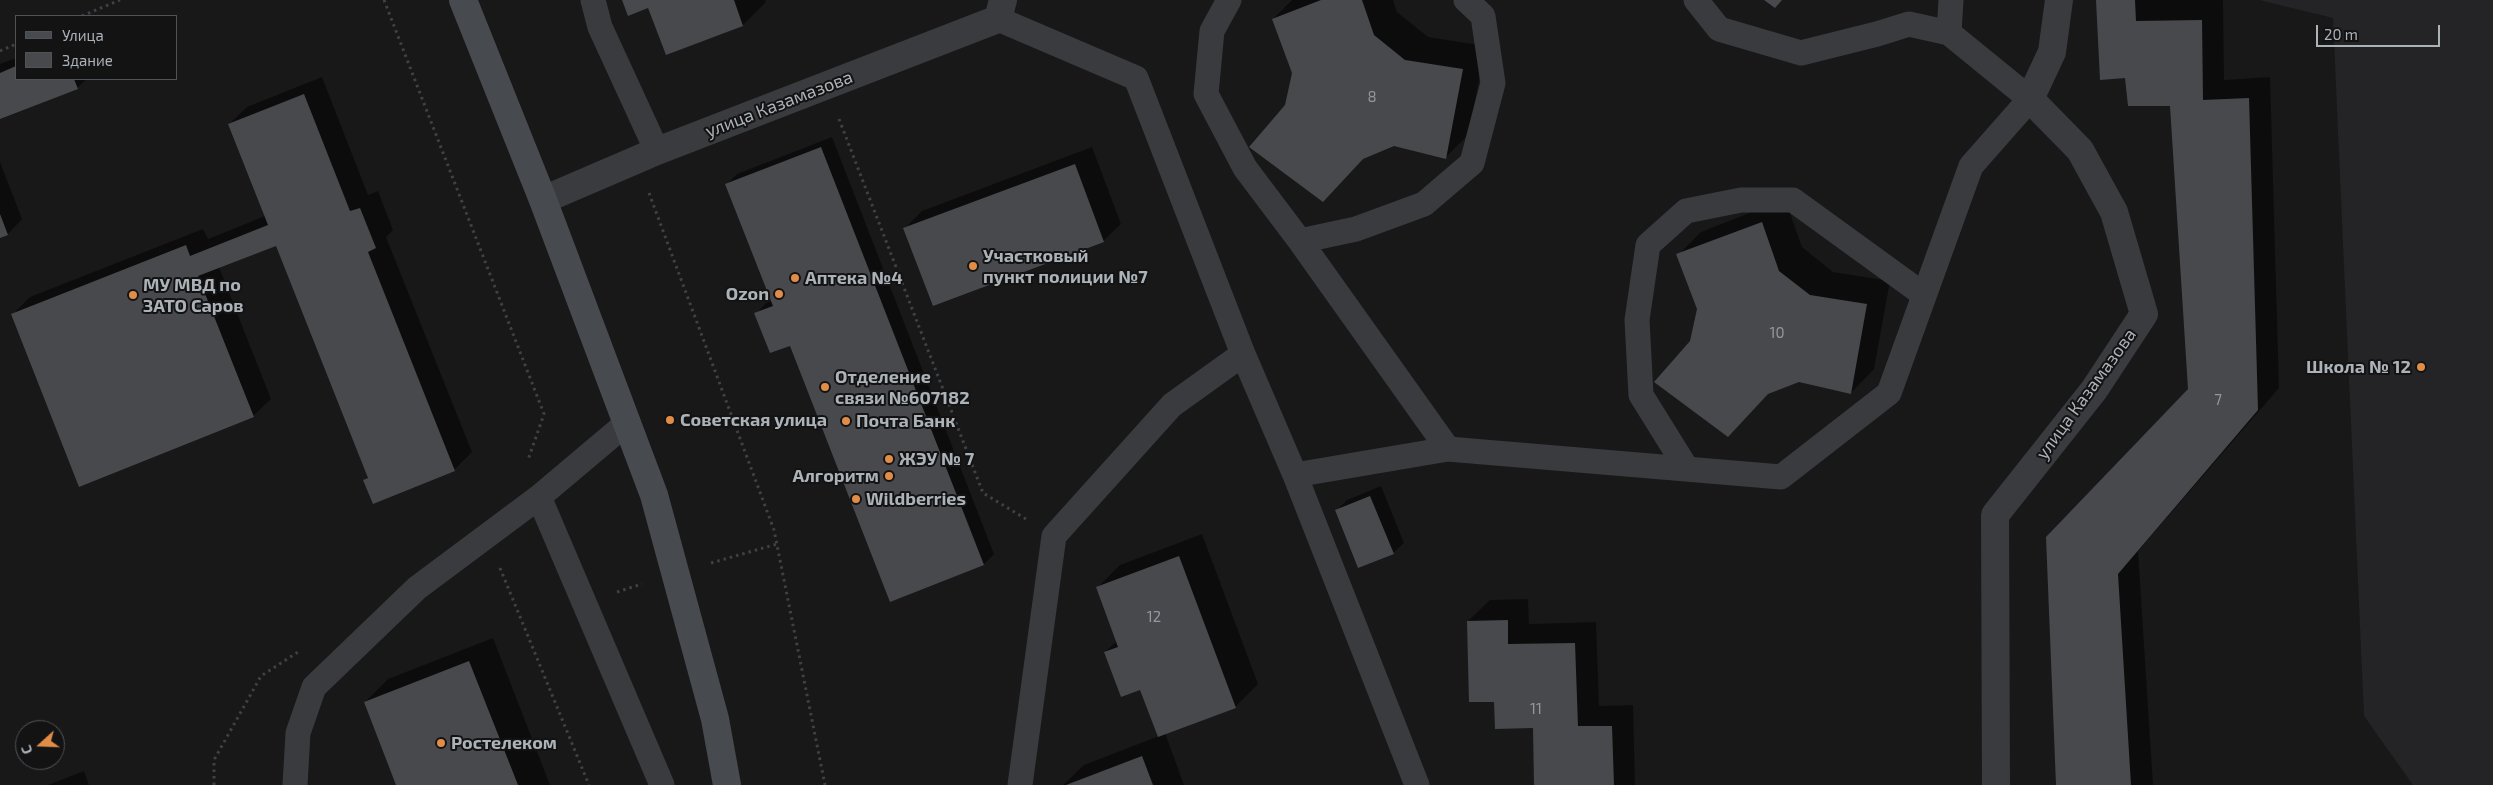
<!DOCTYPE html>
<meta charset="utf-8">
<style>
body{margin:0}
#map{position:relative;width:2493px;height:785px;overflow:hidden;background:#181819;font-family:"Exo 2",sans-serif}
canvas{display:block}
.legend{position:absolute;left:15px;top:15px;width:162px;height:65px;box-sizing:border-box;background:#131314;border:1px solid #505356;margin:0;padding:6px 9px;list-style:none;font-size:15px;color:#abb2b8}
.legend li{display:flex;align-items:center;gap:10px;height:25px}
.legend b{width:25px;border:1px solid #505356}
.north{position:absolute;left:15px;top:720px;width:50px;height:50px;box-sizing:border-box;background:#131314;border:1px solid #505356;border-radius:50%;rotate:250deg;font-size:14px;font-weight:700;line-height:20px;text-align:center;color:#abb2b8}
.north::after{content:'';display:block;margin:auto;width:18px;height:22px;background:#e28d47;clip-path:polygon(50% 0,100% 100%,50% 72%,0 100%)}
.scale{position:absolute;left:2316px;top:25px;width:124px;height:22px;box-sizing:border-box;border:2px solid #abb2b8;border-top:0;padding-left:6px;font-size:15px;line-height:18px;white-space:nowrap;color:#abb2b8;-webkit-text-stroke:4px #131314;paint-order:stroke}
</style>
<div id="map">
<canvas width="2493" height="785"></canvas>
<ul class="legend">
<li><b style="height:6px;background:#474a4e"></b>Улица</li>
<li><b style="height:14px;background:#47494c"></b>Здание</li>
</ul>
<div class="north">С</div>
<div class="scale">20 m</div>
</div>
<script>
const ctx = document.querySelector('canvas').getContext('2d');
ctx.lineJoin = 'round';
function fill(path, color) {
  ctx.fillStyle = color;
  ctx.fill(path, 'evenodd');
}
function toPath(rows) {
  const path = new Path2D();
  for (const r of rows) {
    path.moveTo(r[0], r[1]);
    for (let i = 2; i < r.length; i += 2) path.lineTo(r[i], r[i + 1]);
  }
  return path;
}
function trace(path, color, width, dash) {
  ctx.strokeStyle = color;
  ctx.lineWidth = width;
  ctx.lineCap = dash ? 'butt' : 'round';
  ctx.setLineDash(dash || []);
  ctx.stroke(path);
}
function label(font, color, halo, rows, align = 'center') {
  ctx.font = font + ' "Exo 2",sans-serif';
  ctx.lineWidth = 4;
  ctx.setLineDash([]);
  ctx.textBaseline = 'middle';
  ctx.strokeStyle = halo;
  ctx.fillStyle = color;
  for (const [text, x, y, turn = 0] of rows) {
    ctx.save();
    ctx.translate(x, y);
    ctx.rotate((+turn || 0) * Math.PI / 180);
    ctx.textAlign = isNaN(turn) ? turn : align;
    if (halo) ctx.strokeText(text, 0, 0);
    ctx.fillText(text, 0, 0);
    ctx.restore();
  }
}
fill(toPath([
 [2259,0,2493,0,2493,785,2413,785,2364,716,2333,18]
]), '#242426');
fill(toPath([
 [623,0,765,0,766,2,743,25,666,54,648,7],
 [1292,0,1393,0,1397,12,1428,37,1485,46,1469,134,1446,157,1286,106,1293,73,1273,19],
 [2097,0,2223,0,2224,80,2270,77,2279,388,2138,551,2153,785,2058,785,2047,538,2189,389,2171,105,2126,76],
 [16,58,16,79,87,79,77,88,0,118,0,64],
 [322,77,368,195,378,191,393,230,386,237,472,452,454,470,365,480,368,477,277,244,219,267,271,399,253,416,12,315,30,297,203,229,208,239,265,216,229,124,247,107],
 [832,137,994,554,984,564,791,344,756,314,766,303,772,301,726,185,737,174],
 [1092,147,1121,224,1103,241,905,228,922,211],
 [0,162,22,219,8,234,0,237],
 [1785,199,1802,247,1833,272,1890,281,1874,369,1851,393,1691,341,1698,308,1678,255,1701,232],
 [1381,486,1404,543,1393,553,1337,510,1347,500],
 [1202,534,1258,684,1235,707,1165,733,1184,785,1063,785,1084,765,1159,736,1141,688,1105,652,1117,641,1097,588,1120,565],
 [1528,599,1529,624,1596,622,1599,706,1633,705,1635,785,1536,785,1534,726,1495,700,1468,621,1490,600],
 [493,638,550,785,397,785,365,702,388,679],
 [84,771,89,785,48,785]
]), '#0007');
fill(toPath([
 [622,0,734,0,743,26,666,55,648,8,628,16],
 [1321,0,1362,0,1374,35,1405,60,1463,69,1446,159,1394,146,1363,159,1323,202,1249,147,1285,105,1292,73,1272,19],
 [1764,0,1782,0,1775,8],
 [2096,0,2135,0,2136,21,2202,20,2203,100,2249,98,2258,410,2118,574,2131,785,2056,785,2046,537,2188,389,2170,106,2128,106,2125,78,2100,80],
 [16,66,16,79,74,79,78,89,0,119,0,73],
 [304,94,350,211,360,208,376,248,368,252,455,471,373,504,363,480,368,478,276,246,198,276,254,417,79,487,11,314,186,245,190,256,268,225,228,124],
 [821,147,984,565,890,602,790,346,770,353,754,313,773,306,725,184],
 [1075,164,1104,242,933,306,903,228],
 [0,214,8,235,0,238],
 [1762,222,1779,271,1810,295,1867,304,1851,394,1799,382,1768,394,1728,437,1654,382,1690,341,1697,309,1676,254],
 [1370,496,1394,554,1358,568,1335,510],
 [1179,556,1236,708,1158,737,1140,690,1121,697,1104,652,1118,647,1096,587],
 [1508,620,1508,644,1575,643,1578,726,1612,726,1614,785,1534,785,1533,728,1495,729,1494,702,1469,702,1467,621],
 [469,661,518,785,396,785,364,702],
 [1142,756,1153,785,1066,785]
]), '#47494c');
trace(toPath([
 [384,0,544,414,528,460],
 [82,16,120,0],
 [0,51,16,44],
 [839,119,983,493,1026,519],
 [649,193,774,530,825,785],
 [711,563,777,544],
 [500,568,589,785],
 [617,592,642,584],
 [214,785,214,760,261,676,298,652]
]), '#3f4245', 3, [2.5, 4]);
trace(toPath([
 [593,0,600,27,657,151],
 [1229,0,1212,31,1206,94,1245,168,1300,241,1448,449],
 [998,19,1136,78,1243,354,1172,405,1054,536,1020,785],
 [1949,33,1951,0],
 [1300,241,1356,229,1424,204,1472,163,1493,83,1483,16,1466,0],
 [1243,354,1295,475,1417,785],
 [1687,469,1641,395,1637,320,1648,245,1686,211,1741,200,1793,200,1924,295],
 [1295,475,1448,449,1781,477,1889,393,1971,166,2030,99,1949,33,1909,24,1877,34,1801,53,1719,29,1696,0],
 [539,497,662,785],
 [295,785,298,733,314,687,417,588,539,497,628,422]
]), '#393b3e', 25);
trace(toPath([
 [543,200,657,151,998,19,1003,0],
 [1996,785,1995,515,2094,390,2144,314,2114,212,2080,150,2030,99,2052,52,2059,0]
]), '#393b3e', 28);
trace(toPath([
 [463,0,543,200,654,495,715,719,727,785]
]), '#474a4e', 28);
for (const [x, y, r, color] of [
 [973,266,5,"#e28d47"],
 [795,278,5,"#e28d47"],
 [779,294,5,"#e28d47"],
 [133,295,5,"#e28d47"],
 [2421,367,5,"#e28d47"],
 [825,387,5,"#e28d47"],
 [670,420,5,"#e28d47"],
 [846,421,5,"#e28d47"],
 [889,459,5,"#e28d47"],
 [889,476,5,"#e28d47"],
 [856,499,5,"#e28d47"],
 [441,743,5,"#e28d47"]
]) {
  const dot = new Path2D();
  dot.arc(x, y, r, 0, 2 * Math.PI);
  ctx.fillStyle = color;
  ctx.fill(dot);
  trace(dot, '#131314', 2);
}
label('15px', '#92989d', null, [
 ["8",1372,97],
 ["10",1777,333],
 ["7",2218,400],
 ["12",1154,617],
 ["11",1536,709]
]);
label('18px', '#abb2b8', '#131314', [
 ["улица Казамазова",779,104,-21],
 ["улица Казамазова",2086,394,-54]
]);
label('bold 18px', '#abb2b8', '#131314', [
 ["Участковый",983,256],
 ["пункт полиции №7",983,277],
 ["Аптека №4",805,278],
 ["МУ МВД по",143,285],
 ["ЗАТО Саров",143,306],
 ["Ozon",769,294,"right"],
 ["Школа № 12",2411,367,"right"],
 ["Отделение",835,377],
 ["связи №607182",835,398],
 ["Советская улица",680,420],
 ["Почта Банк",856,421],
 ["ЖЭУ № 7",899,459],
 ["Алгоритм",879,476,"right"],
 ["Wildberries",866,499],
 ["Ростелеком",451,743]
], 'left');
</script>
